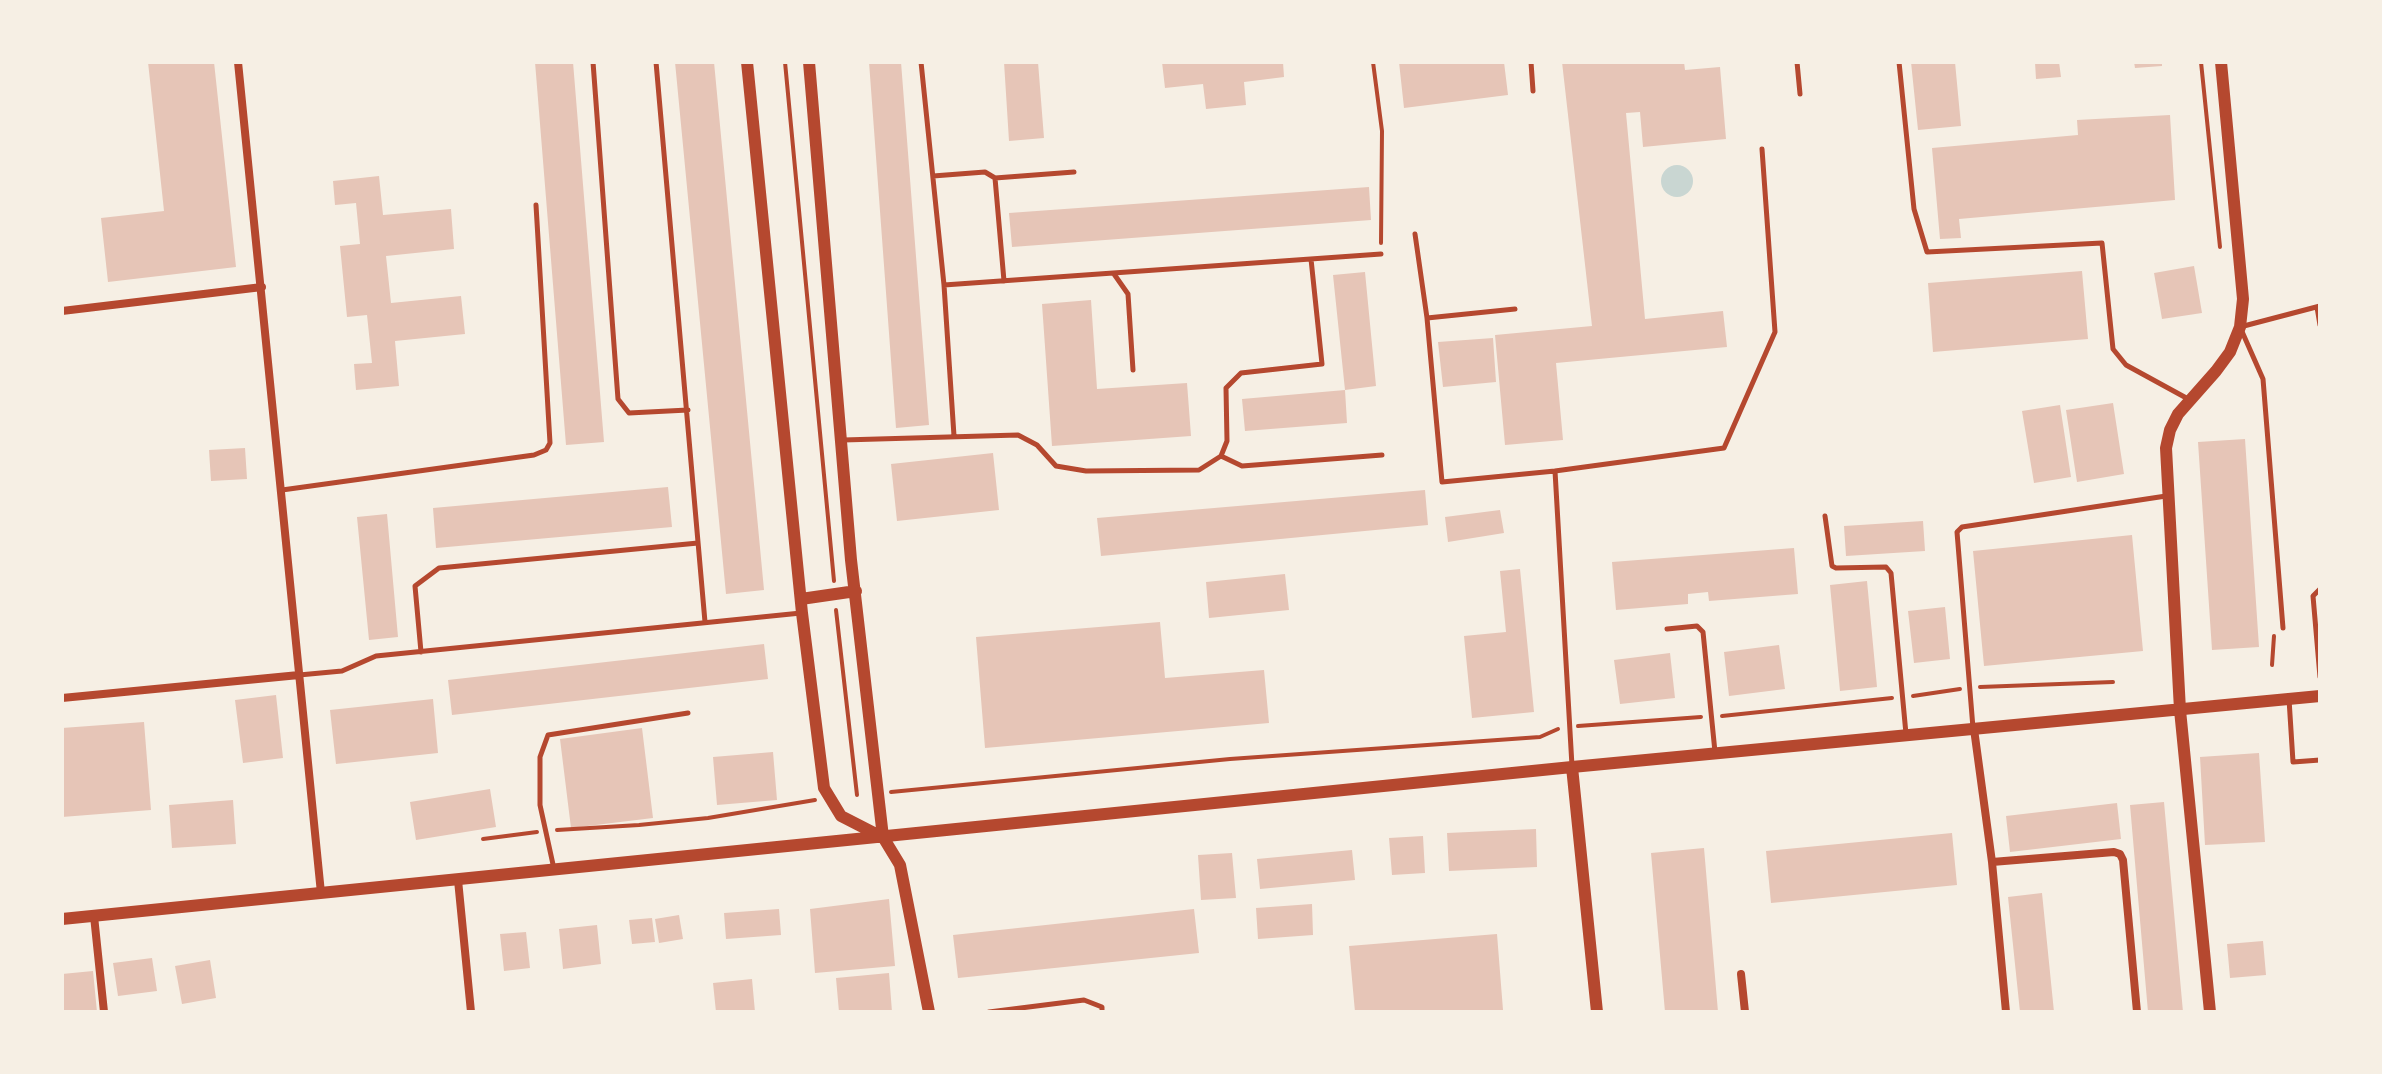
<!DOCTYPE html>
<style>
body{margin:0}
#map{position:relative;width:2382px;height:1074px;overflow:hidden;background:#f6efe4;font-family:Ubuntu,sans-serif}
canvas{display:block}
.frame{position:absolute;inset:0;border:64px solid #f6efe4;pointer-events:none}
</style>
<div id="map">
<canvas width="2382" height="1074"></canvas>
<div class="frame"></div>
</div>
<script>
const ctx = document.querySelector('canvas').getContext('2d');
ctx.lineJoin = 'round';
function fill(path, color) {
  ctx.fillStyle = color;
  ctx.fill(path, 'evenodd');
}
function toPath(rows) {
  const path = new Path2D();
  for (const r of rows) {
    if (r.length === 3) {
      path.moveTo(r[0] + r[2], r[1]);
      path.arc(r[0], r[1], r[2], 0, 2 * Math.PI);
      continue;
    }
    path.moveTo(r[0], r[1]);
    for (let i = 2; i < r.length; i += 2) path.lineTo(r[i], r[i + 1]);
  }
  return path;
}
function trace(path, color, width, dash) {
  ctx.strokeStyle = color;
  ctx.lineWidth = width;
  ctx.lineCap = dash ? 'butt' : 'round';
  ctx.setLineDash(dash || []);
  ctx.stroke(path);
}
fill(toPath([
 [1677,181,16]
]), '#c9d6d2');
fill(toPath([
 [148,62,214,62,236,267,108,282,101,218,164,211],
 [535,62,573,62,604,442,566,445],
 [675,62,714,62,764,590,726,594],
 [869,62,901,62,929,425,896,428],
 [1004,62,1038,62,1044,138,1009,141],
 [1162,62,1283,62,1284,77,1244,82,1246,105,1206,109,1203,84,1165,88],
 [1399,62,1504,62,1508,95,1404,108],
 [1562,62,1684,62,1685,70,1720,67,1726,139,1643,147,1640,112,1626,113,1645,319,1723,311,1727,347,1556,363,1563,440,1505,445,1495,335,1592,326],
 [1911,62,1955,62,1961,126,1918,130],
 [2035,62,2059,62,2061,77,2036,79],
 [2134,62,2162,62,2162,66,2135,68],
 [2170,115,2175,200,1959,219,1961,238,1940,239,1932,148,2078,135,2077,120],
 [379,176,383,215,451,209,454,249,386,256,391,303,461,296,465,334,395,341,399,386,356,390,354,364,372,363,367,315,347,317,340,246,360,244,356,203,335,205,333,181],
 [1369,187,1371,220,1012,247,1009,213],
 [2194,266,2202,313,2162,319,2154,273],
 [2082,271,2088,339,1933,352,1928,283],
 [1365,272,1376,386,1345,390,1333,275],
 [1091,300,1097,389,1187,383,1191,436,1052,446,1042,304],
 [1493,338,1496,382,1443,387,1438,342],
 [1345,390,1347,423,1245,431,1242,399],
 [2113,403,2124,474,2077,482,2066,410],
 [2060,405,2071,477,2034,483,2022,411],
 [2245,439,2259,647,2212,650,2198,442],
 [245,448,247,479,211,481,209,450],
 [993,453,999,510,897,521,891,464],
 [668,487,672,527,436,548,433,508],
 [1425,490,1428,525,1101,556,1097,518],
 [1500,510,1504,533,1448,542,1445,517],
 [387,514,398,637,369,640,357,517],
 [1923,521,1925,551,1846,556,1844,526],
 [2132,535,2143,651,1984,666,1973,551],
 [1794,548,1798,594,1709,601,1708,592,1688,594,1688,604,1616,610,1612,562],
 [1520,569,1534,712,1472,718,1464,636,1506,632,1500,571],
 [1285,574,1289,610,1209,618,1206,582],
 [1867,581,1877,687,1840,691,1830,585],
 [1945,607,1950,659,1914,663,1908,611],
 [1160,622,1165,678,1264,670,1269,723,985,748,976,637],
 [764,644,768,679,452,715,448,680],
 [1779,645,1785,689,1729,696,1724,652],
 [1670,653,1675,698,1620,704,1614,660],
 [276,695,283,758,243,763,235,700],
 [433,699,438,753,336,764,330,710],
 [144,722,151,810,62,817,62,728],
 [642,728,653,818,571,828,560,739],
 [773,752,777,800,717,805,713,757],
 [2259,753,2265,842,2205,845,2200,757],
 [490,789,496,827,416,840,410,802],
 [233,800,236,844,172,848,169,805],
 [2164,802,2183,1012,2148,1012,2130,805],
 [2117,803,2121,839,2010,852,2006,816],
 [1536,829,1537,867,1449,871,1447,833],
 [1952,833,1957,885,1771,903,1766,851],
 [1423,836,1425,873,1392,875,1389,838],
 [1704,848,1718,1012,1665,1012,1651,853],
 [1352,850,1355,880,1260,889,1257,859],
 [1232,853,1236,898,1201,900,1198,855],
 [2042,893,2054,1012,2020,1012,2008,897],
 [889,899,895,966,815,973,810,909],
 [1312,904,1313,935,1258,939,1256,908],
 [779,909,781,935,726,939,724,913],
 [1194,909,1199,953,958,978,953,935],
 [679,915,683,939,659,943,655,919],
 [652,918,655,942,632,944,629,920],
 [597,925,601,964,563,969,559,929],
 [526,932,530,968,504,971,500,934],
 [1497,934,1503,1010,1355,1012,1349,946],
 [2263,941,2266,975,2230,978,2227,944],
 [152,958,157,991,118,996,113,963],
 [210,960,216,998,182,1004,175,966],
 [93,971,97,1012,62,1012,62,974],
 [889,973,892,1012,839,1012,836,978],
 [752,979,755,1012,716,1012,713,983]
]), '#e6c5b7');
trace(toPath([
 [785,62,834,581],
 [1373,62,1382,131,1381,243],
 [2201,62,2220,247],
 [836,610,857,795],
 [2272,665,2274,636],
 [1980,687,2113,682],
 [1913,696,1960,689],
 [1722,716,1892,698],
 [1578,726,1701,717],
 [891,792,1230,759,1540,737,1558,729],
 [557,830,639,825,708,818,815,800],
 [483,839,537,832]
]), '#b5482f', 4);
trace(toPath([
 [593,62,618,399,629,413,688,410],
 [656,62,705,622],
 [921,62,944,285,954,436],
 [1531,62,1533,91],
 [1797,62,1800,94],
 [1899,62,1914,209,1927,252,2102,243,2113,349,2126,365,2190,400],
 [933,176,985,172,995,178,1004,281],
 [995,178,1074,172],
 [1415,234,1427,318],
 [1114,274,1128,294,1133,370],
 [944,285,1381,254],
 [2317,307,2320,325],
 [1515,309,1427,318,1442,482,1555,471],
 [843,440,1018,435,1037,445,1056,466,1086,471,1199,470,1221,456,1227,441,1226,388,1241,373,1322,364,1311,259],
 [1221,456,1242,466,1382,455],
 [282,490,534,455,546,450,550,443,536,205],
 [1825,516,1832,566,1836,568,1886,567,1891,573,1906,734],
 [2320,589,2313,596,2320,677],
 [2283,628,2263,379,2240,327,2320,306],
 [1667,629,1697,626,1703,632,1715,752],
 [421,652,415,586,439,568,698,543],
 [299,675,342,671,376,656,801,613],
 [2289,699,2293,762,2320,760],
 [1973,728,1957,532,1962,527,2166,496],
 [1572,766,1555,471,1724,448,1775,332,1762,149],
 [554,869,540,805,540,757,548,735,688,713],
 [989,1012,1084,1000,1102,1007,1102,1012]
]), '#b5482f', 5);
trace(toPath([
 [238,62,321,893],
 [62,311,262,287],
 [62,698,299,675],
 [1974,729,1992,862,2006,1012],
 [1992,862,2114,852,2120,854,2123,860,2137,1012],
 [458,880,471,1012],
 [94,916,104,1012],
 [1741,974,1745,1012]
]), '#b5482f', 8);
trace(toPath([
 [747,62,802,613,824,788,841,816,882,837],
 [809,62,851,560,883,837,900,865,929,1012],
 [801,599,856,591],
 [1572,767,1597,1012],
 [62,919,1572,767,2320,696],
 [2210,1012,2180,710,2166,448,2170,430,2178,414,2216,371,2230,352,2240,327,2243,299,2221,62]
]), '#b5482f', 12);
</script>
